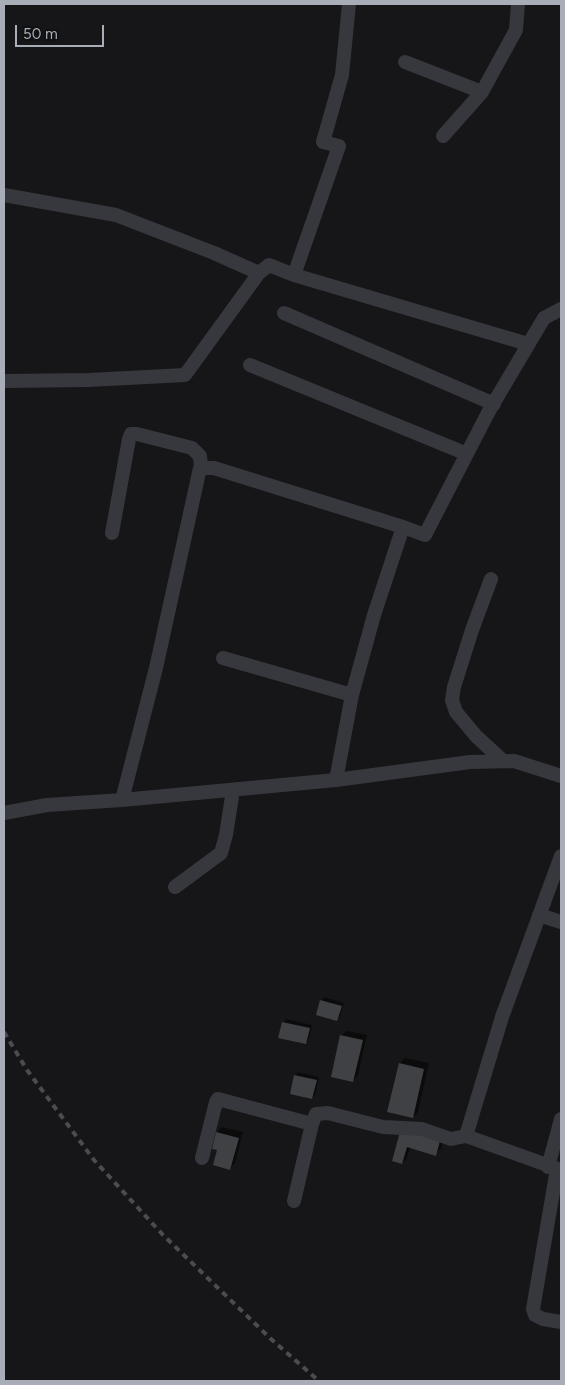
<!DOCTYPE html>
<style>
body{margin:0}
#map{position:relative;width:565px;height:1385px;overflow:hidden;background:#161618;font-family:Figtree,sans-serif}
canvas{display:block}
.frame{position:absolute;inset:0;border:5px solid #a8adb8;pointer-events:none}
.scale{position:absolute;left:15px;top:25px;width:89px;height:22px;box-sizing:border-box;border:2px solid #a8adb8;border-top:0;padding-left:6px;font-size:15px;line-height:18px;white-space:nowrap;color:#a8adb8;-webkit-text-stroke:4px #111113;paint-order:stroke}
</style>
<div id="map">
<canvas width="565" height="1385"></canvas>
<div class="frame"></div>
<div class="scale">50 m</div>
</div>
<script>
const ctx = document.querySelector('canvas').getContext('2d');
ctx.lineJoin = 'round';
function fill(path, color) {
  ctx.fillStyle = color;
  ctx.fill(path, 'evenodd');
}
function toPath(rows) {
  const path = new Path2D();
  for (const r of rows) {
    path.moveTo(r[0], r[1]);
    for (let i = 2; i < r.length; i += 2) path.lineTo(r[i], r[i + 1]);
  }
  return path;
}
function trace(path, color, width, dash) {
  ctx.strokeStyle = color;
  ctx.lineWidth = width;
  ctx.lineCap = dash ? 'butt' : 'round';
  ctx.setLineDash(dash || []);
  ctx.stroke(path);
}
fill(toPath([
 [324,997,344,1003,340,1016,337,1020,321,1001],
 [286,1019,312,1025,309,1039,306,1043,283,1023],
 [346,1031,367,1035,358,1075,353,1081,341,1036],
 [405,1058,429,1063,418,1112,413,1117,400,1063],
 [298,1072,319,1077,315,1095,312,1098,291,1093,295,1075],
 [222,1127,243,1132,235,1163,230,1168,218,1149,217,1132],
 [446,1132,441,1149,435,1154,410,1147,407,1158,402,1163,401,1133]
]), '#0007');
fill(toPath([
 [320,1000,342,1006,337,1021,316,1015],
 [282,1022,310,1028,306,1044,278,1038],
 [340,1035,363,1040,353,1082,331,1077],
 [399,1063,424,1069,413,1118,387,1112],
 [294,1075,317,1080,312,1099,290,1094],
 [216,1132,239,1138,230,1170,213,1165,217,1150,212,1149],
 [400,1132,441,1137,436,1156,407,1147,402,1164,392,1161]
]), '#404145');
trace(toPath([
 [405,62,482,92],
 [443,136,482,92,516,30,518,4],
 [4,195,116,215,214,253,259,273,269,265,294,275,528,344],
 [294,275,339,146,323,142,342,75,349,4],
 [284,313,494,404],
 [250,365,467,454],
 [4,381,89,380,185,375,259,273],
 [112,533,129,439,131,434,137,434,192,448,200,456,201,467],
 [491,579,472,630,454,687,452,700,456,712,476,736,502,760],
 [223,658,352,695],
 [336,780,352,695,374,615,403,527,425,535,489,411,544,318,561,309],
 [122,800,156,668,200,468,214,468,403,527],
 [4,813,47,805,122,800,336,780,470,762,514,761,561,776],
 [561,856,502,1017,466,1136,561,1170],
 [175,887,221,853,226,835,233,790],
 [539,915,561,922],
 [202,1158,216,1102,218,1099,312,1124],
 [548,1167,561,1119],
 [557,1169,533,1309,535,1315,543,1319,561,1322],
 [294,1201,312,1124,316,1114,328,1113,383,1127,422,1129,451,1139,466,1136]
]), '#37383d', 14);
trace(toPath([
 [4,1032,27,1070,94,1160,163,1235,271,1339,319,1381]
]), '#4a4c52', 4, [6, 5]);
</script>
